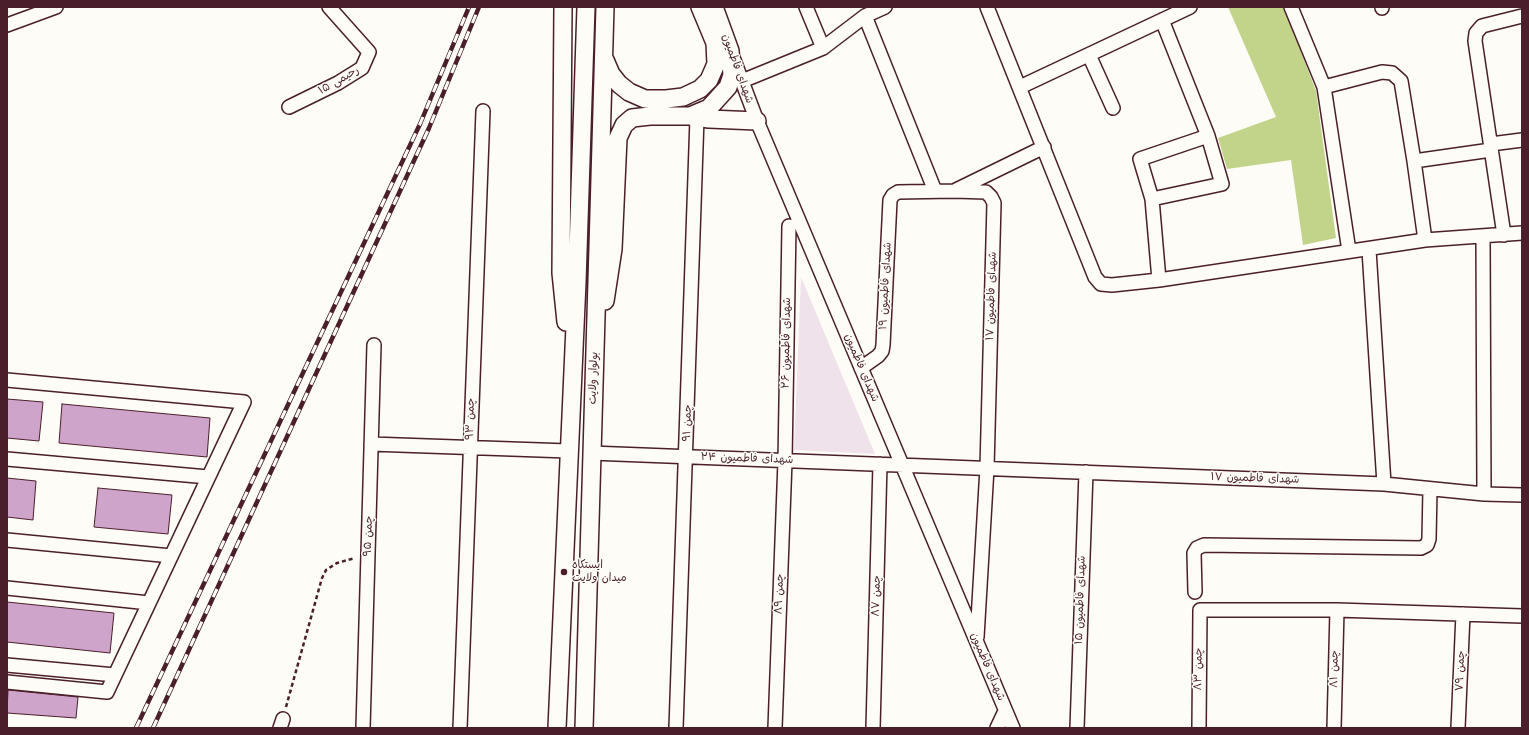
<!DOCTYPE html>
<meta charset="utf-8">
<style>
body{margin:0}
#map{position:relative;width:1529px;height:735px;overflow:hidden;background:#fdfcf7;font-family:"Architects Daughter",sans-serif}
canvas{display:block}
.frame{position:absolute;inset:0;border:8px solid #4a1f2b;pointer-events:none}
</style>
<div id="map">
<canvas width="1529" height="735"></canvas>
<div class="frame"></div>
</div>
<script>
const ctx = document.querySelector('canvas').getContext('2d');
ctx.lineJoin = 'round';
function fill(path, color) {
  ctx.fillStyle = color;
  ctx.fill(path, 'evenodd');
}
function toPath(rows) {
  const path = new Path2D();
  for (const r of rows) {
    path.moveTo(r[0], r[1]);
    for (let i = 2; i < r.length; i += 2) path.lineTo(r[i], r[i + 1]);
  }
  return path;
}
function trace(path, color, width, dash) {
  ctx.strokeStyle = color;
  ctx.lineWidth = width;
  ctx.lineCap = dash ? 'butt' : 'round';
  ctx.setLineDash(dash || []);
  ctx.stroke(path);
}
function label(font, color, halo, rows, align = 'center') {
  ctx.font = font + ' "Architects Daughter","Playpen Sans Arabic",sans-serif';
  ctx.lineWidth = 3;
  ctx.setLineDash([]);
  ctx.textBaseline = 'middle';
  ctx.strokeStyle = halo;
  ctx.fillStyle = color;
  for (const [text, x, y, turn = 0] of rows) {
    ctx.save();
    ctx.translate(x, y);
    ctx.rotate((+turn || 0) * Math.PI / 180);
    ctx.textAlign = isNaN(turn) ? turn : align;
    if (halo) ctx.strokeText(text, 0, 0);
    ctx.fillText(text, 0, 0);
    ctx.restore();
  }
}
fill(toPath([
 [801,277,875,454,794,450]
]), '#efe2ea');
fill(toPath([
 [1228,7,1284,7,1316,91,1336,238,1303,245,1291,160,1227,169,1218,138,1276,117]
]), '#c2d489');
const building = toPath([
 [7,399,43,402,39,441,7,438,7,399],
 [62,404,210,418,207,457,59,443,62,404],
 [7,478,36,481,33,520,7,517,7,478],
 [98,488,172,495,168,534,94,527,98,488],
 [7,602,114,613,110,653,7,642,7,602],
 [8,690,78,697,76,718,7,713,8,690]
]);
fill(building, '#cea4ca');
trace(building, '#4a1f2b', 1);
const minor = toPath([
 [806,7,823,48],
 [987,7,1095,277,1101,284,1112,285,1159,280,1425,240,1522,233],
 [1291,7,1324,87,1349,251],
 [1382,7,1382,8],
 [865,16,935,191],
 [7,25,56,7],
 [1089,55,1113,108],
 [734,60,757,121,1013,728],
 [742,81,823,48,865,16,885,7],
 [1020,87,1190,7],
 [1324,87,1382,72,1392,73,1401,81,1414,161,1425,240],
 [289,107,338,83,362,68,369,52,329,7],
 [1491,144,1522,140],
 [1414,161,1491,150],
 [956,190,1044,147],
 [1152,199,1222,184,1208,136,1162,20],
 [1504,235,1475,41,1476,33,1482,26,1522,16],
 [1483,237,1484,494],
 [1369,250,1384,484],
 [1159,280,1152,199,1140,159,1208,136],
 [861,368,878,356,882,351,883,345,890,200,893,195,898,192,954,191,986,192,991,197,994,203,987,468,977,637],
 [7,380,244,402,107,692,7,682],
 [371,444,568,451],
 [591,453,1384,484,1484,494,1522,495],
 [7,459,208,477],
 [7,540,171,556],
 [7,588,149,603],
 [1195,592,1194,553,1197,548,1204,545,1421,548,1427,545,1429,539,1430,489],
 [7,665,115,675],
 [280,728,283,719],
 [363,728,374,345],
 [460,728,483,111],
 [676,728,697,118],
 [775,728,785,461,789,226],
 [873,728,880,464],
 [997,728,1005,711],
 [1077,728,1086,472],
 [1199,728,1200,610,1337,610,1522,616],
 [1334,728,1337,610],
 [1458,728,1463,614]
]);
const major = toPath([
 [563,7,561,273,566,322],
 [605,60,611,74,619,84,629,92,645,99,666,99,683,97,700,89,709,80,716,64,715,43,700,7],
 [690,116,709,108,728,87,732,75,730,51,714,7],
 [605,301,613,249,618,138,624,125,632,118,650,116,690,116,709,119,757,121],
 [557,728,577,282,586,7],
 [584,728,605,7]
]);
trace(minor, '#4a1f2b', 16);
trace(major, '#4a1f2b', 20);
trace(toPath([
 [286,707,322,578,326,570,337,563,355,558]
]), '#4a1f2b', 2.5, [4, 3]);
trace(minor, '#fdfcf7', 13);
trace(major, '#fdfcf7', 17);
const rail = toPath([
 [136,728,420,124,469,7],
 [153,728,429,128,479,7]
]);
trace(rail, '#4a1f2b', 4.5);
trace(rail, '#fdfcf7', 3, [9]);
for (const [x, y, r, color] of [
 [564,572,4,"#4a1f2b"]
]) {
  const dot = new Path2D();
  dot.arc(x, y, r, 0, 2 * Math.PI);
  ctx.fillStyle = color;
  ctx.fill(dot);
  trace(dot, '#fdfcf7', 1.5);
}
label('11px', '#4a1f2b', '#fdfcf7', [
 ["شهدای فاطمیون",737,69,70],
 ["رحیمی ۱۵",339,81,-30],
 ["شهدای فاطمیون ۱۹",886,286,-87],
 ["شهدای فاطمیون ۱۷",992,296,-88],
 ["شهدای فاطمیون ۲۶",787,343,-89],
 ["شهدای فاطمیون",861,368,67],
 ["بولوار ولایت",594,378,-88],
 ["چمن ۹۳",471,419,-88],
 ["چمن ۹۱",688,423,-88],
 ["شهدای فاطمیون ۲۴",747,459,2],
 ["شهدای فاطمیون ۱۷",1255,479,2],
 ["چمن ۹۵",369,536,-88],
 ["چمن ۸۹",780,594,-88],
 ["چمن ۸۷",877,596,-88],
 ["شهدای فاطمیون ۱۵",1081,600,-88],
 ["شهدای فاطمیون",987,667,67],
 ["چمن ۸۳",1199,669,-89],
 ["چمن ۸۱",1335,669,-89],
 ["چمن ۷۹",1461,671,-87]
]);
label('11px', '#4a1f2b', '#fdfcf7', [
 ["ایستکاه",572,566],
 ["میدان ولایت",572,579]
], 'left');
</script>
